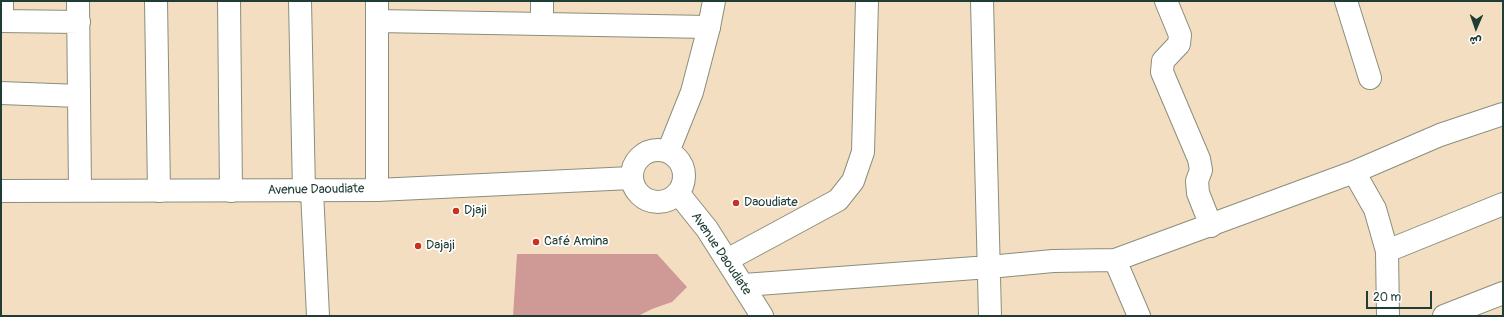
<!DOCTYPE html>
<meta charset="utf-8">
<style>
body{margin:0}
#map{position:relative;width:1504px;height:317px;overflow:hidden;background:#f4dec2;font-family:Pangolin,"Playpen Sans Arabic",sans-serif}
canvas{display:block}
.frame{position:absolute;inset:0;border:2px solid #1f3d34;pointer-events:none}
.north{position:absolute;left:1456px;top:8px;width:40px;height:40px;-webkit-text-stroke:3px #fff;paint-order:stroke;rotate:182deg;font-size:11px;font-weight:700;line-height:16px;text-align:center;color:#1f3d34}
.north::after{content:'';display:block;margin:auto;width:14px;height:18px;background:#1f3d34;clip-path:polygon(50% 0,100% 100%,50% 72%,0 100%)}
.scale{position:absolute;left:1366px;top:291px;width:66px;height:18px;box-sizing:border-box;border:2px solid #1f3d34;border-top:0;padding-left:5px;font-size:12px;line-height:14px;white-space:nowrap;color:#1f3d34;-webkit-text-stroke:3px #fff;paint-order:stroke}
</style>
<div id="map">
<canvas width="1504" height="317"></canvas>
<div class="frame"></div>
<div class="north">ش</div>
<div class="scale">20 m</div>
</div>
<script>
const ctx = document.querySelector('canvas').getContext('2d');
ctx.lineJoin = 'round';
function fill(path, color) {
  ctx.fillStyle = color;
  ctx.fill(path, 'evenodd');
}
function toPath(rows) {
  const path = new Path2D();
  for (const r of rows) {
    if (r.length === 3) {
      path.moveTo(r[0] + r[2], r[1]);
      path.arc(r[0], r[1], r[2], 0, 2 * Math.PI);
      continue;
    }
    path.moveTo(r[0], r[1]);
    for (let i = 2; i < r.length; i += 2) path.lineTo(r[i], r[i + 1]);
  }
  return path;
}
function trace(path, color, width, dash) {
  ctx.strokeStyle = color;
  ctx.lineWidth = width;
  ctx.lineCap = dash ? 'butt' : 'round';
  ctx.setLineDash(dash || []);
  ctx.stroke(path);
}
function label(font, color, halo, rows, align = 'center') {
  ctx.font = font + ' Pangolin,sans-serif';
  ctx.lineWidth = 3.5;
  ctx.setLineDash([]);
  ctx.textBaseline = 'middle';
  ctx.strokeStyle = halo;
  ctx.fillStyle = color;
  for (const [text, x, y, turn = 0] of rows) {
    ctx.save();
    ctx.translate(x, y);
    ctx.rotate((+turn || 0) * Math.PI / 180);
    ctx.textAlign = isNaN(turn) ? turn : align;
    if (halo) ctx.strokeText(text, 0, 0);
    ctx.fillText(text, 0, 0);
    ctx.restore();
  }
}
fill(toPath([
 [517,254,657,254,687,287,672,302,652,309,638,316,513,316]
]), '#cf9995');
const minor = toPath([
 [78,1,80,190],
 [156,1,159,191],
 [229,1,231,191],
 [300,1,304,191],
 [542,1,542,23],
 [982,1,990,316],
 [1166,1,1180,35,1179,44,1163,61,1162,72,1199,159,1201,170,1197,181,1198,193,1211,226],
 [1346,1,1370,78],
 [1,21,79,22],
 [2,21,2,1],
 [377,21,709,27],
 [1,93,79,96],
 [1354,172,1375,209,1387,251,1388,316],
 [377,190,377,1],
 [312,191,318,316],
 [1387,251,1503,204],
 [727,260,838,200,853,181,863,152,867,1],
 [1115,260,1139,316],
 [744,285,989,267,1053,261,1115,260,1354,172,1440,135,1503,114],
 [1444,316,1503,293]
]);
const tertiary = toPath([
 [658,176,26],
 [668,152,692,92,709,27,714,1],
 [1,191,377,190,631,178],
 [678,193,707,229,762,316]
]);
trace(minor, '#8a8e7b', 24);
trace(tertiary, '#8a8e7b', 24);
trace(minor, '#fff', 22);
trace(tertiary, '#fff', 22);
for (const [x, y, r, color] of [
 [736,203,4,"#c8321e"],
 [456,211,4,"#c8321e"],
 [536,242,4,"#c8321e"],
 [418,246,4,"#c8321e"]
]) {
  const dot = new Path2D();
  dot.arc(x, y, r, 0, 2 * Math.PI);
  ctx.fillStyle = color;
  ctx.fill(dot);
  trace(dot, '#fff', 1.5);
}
label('13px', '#1f3d34', '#fff', [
 ["Avenue Daoudiate",316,190,-1],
 ["Avenue Daoudiate",721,254,56]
]);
label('13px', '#1f3d34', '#fff', [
 ["Daoudiate",744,203],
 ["Djaji",464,211],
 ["Café Amina",544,242],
 ["Dajaji",426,246]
], 'left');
</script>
